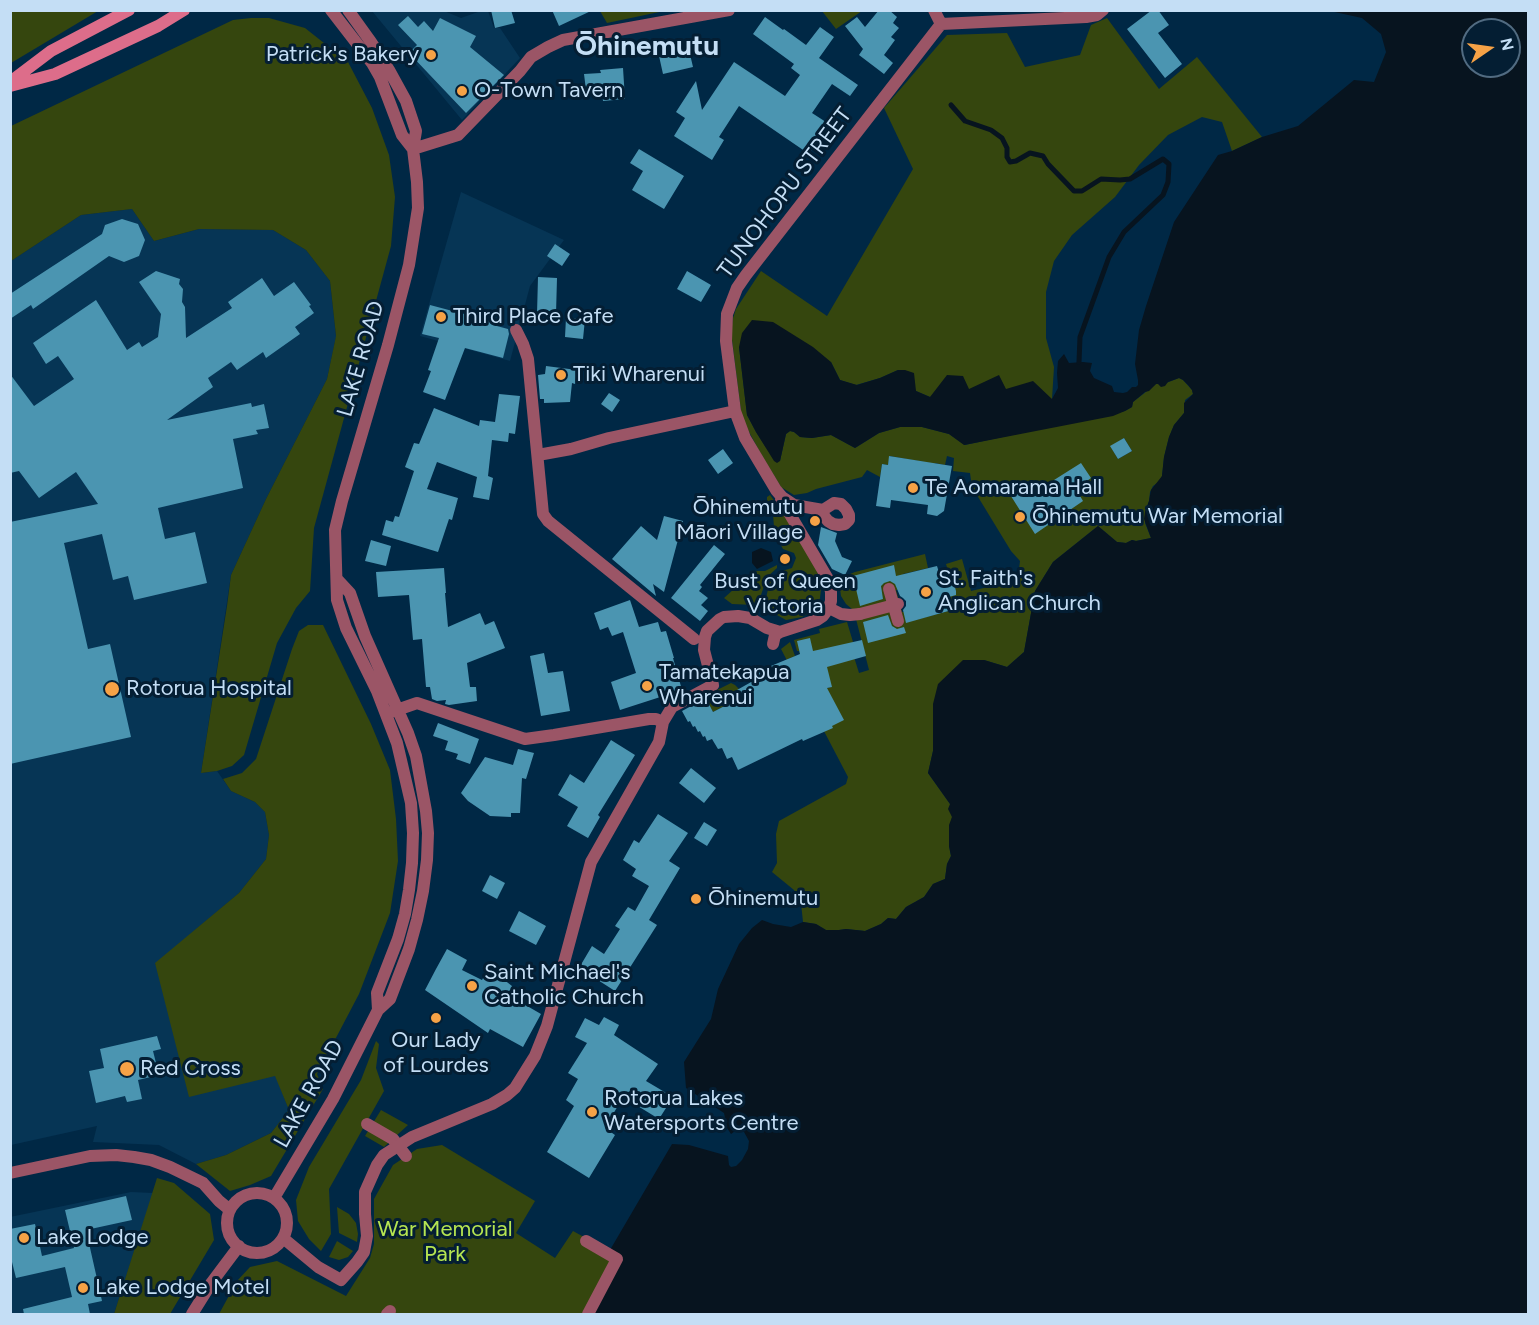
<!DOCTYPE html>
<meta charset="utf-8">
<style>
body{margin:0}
#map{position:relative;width:1539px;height:1325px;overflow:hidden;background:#002845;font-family:Figtree,sans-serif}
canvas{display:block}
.frame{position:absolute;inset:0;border:12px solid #c4def5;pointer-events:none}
.north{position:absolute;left:1461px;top:18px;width:60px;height:60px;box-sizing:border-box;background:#041e33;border:2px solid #516b81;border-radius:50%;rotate:77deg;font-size:16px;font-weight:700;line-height:24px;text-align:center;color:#c4def5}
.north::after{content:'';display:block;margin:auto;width:21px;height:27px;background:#f6a246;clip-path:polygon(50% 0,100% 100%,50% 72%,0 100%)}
</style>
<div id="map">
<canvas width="1539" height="1325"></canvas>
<div class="frame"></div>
<div class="north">N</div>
</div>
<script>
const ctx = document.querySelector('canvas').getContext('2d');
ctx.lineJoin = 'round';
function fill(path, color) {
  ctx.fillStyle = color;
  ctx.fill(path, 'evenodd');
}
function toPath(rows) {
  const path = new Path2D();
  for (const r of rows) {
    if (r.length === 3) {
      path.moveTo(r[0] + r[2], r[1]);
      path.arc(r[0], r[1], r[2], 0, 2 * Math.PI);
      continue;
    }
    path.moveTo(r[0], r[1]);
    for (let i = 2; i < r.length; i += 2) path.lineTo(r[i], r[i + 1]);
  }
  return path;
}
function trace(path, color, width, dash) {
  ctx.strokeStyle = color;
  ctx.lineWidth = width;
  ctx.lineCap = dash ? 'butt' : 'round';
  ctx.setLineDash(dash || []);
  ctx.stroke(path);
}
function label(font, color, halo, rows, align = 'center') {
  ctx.font = font + ' Figtree,sans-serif';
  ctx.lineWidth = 6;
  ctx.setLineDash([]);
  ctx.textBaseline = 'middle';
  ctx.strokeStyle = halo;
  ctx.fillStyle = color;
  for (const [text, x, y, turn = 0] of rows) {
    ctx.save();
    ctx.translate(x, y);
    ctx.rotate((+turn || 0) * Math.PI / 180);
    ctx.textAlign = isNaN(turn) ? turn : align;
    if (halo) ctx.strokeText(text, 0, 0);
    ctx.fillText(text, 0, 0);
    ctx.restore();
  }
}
fill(toPath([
 [372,11,444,11,461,18,481,11,488,11,494,28,500,28,520,58,462,120],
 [461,192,564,240,530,286,510,361,420,336],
 [132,209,154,241,199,229,273,230,306,250,330,281,336,337,327,379,266,499,231,575,201,773,217,771,231,791,255,802,265,812,269,835,266,859,239,893,155,964,276,1076,289,1110,271,1133,226,1155,196,1164,159,1145,93,1142,97,1126,11,1145,11,261,81,215],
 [131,1192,153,1193,114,1314,11,1314,10,1217]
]), '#063555');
fill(toPath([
 [11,10,98,10,98,11,11,63],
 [600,11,664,11,607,23],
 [822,11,862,11,836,29],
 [251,18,269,18,305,28,348,62,372,108,389,155,395,197,391,246,314,528,310,591,296,608,277,643,244,755,232,766,217,771,201,773,227,606,231,575,266,499,327,379,336,336,330,281,306,250,273,230,199,229,154,241,132,209,81,215,11,261,11,126,233,20],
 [1107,18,1159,89,1197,57,1262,137,1232,151,1222,122,1202,117,1168,135,1139,165,1115,197,1072,235,1054,261,1046,292,1046,338,1054,367,1052,399,1006,390,969,389,930,397,916,391,898,370,880,378,856,385,840,380,831,362,739,347,747,415,756,432,765,446,780,461,786,434,790,431,794,432,800,437,812,438,831,435,855,448,879,433,900,427,922,427,949,434,965,445,1125,411,1132,407,1133,402,1156,384,1166,383,1179,378,1183,380,1192,390,1193,394,1185,400,1184,413,1174,425,1169,437,1164,457,1162,476,1160,481,1153,486,1150,492,1149,501,1145,512,1145,523,1151,538,1136,541,1132,540,1126,543,1117,542,1098,526,1053,562,1035,591,1024,652,1007,667,984,660,933,704,933,751,928,773,950,804,952,817,949,846,951,856,947,864,945,879,933,884,924,897,906,907,896,919,888,918,881,924,865,931,846,929,839,930,826,930,816,924,803,922,801,903,794,890,772,872,777,863,776,834,779,821,846,784,848,777,781,649,790,642,795,656,788,659,803,663,799,651,797,651,794,640,820,633,819,629,847,622,853,642,850,644,859,673,869,670,856,619,852,609,846,604,841,596,839,581,850,577,850,574,855,572,925,554,928,568,903,574,900,589,896,590,902,612,906,612,915,620,952,610,949,597,956,594,952,577,950,577,946,564,962,559,971,591,1013,581,1019,569,1020,561,1011,551,972,487,970,473,953,471,954,458,947,456,945,465,935,463,935,464,890,456,888,465,882,464,880,477,867,470,862,477,816,489,807,493,794,495,781,487,761,454,742,419,731,332,733,318,736,309,761,271,827,316,913,169,884,108,947,35,1007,33,1025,67,1080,55,1091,25],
 [1124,438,1132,451,1118,459,1111,447],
 [805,658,831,687,814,692],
 [770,495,789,521,814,563,819,577,821,589,820,598,817,606,812,611,802,617,786,620,766,609,765,603,770,580,782,571,792,568,796,558,794,553,783,549,778,540,774,527,773,514,767,502,767,497],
 [777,565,777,568,767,577,760,598,755,605,732,604,724,598,754,571,765,571],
 [308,625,323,625,324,627,371,724,390,770,396,819,398,861,390,913,359,994,317,1074,323,1089,271,1176,250,1185,230,1191,196,1164,226,1155,271,1133,289,1110,275,1076,189,1097,155,963,239,893,266,859,269,835,265,812,255,802,231,791,223,779,242,773,256,759,292,649,299,631],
 [731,683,735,685,739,689,738,690,740,698,713,712,706,698,704,699,703,697],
 [376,1041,379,1044,376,1068,384,1091,329,1189,331,1234,321,1251,309,1239,298,1221,296,1200,309,1167,361,1080],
 [381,1110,408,1125,384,1147,365,1136],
 [442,1145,535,1201,516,1233,555,1258,573,1231,622,1258,592,1314,219,1314,237,1281,250,1267,277,1261,346,1296,370,1258,374,1244,374,1199,393,1165,417,1149],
 [157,1178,174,1183,210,1214,214,1240,170,1314,114,1314],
 [337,1207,349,1214,356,1223,358,1234,357,1242,339,1233],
 [337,1241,353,1251,348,1257,339,1260,329,1257]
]), '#35460e');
fill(toPath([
 [1330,11,1528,11,1528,1314,592,1314,623,1258,610,1250,672,1144,689,1145,728,1156,729,1165,731,1167,736,1166,742,1160,748,1149,749,1141,744,1132,738,1129,731,1134,727,1128,724,1113,686,1088,684,1062,711,1019,718,989,739,944,752,928,762,920,773,924,791,927,803,922,816,924,826,930,839,930,846,929,865,931,881,924,888,918,896,919,906,907,924,897,933,884,945,879,947,864,951,856,949,846,949,825,952,817,948,809,950,804,928,773,933,751,933,704,938,684,963,660,984,660,1007,667,1024,652,1035,591,1053,562,1098,526,1117,542,1126,543,1132,540,1136,541,1151,538,1144,519,1145,512,1149,501,1151,490,1162,476,1164,457,1169,437,1174,425,1184,413,1184,403,1193,394,1192,390,1188,385,1183,380,1179,378,1168,382,1165,386,1161,387,1158,384,1156,384,1149,391,1145,392,1133,402,1132,407,1125,411,1113,416,964,445,949,434,922,427,900,427,879,433,855,448,831,435,812,438,800,437,794,432,790,431,786,434,780,461,777,463,774,461,756,432,747,415,739,347,742,333,752,320,773,322,813,347,831,362,840,380,857,385,880,378,898,370,905,370,914,373,916,391,930,397,947,375,963,376,969,389,999,375,1006,389,1033,381,1052,399,1058,388,1057,373,1058,361,1064,354,1069,363,1083,362,1092,363,1090,371,1094,378,1112,386,1114,392,1123,393,1127,392,1132,387,1136,387,1138,385,1138,380,1135,364,1139,330,1146,306,1174,222,1218,155,1232,151,1262,137,1298,126,1354,80,1374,82,1386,52,1381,34,1362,18],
 [1473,30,1509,30,1509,66,1473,66],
 [761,548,771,552,773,561,757,569,752,563,752,552]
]), '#07141f');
trace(toPath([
 [951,105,965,121,991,130,1002,138,1007,148,1007,157,1010,162,1016,161,1030,153,1043,156,1048,164,1074,191,1082,191,1101,179,1120,180,1130,179,1163,159,1169,164,1168,182,1163,195,1124,232,1109,257,1080,337,1079,362]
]), '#07141f', 5);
fill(toPath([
 [491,10,511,10,515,23,495,28],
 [552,10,593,10,559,26],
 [879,10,889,10,897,17,893,23,899,28,891,37,895,40,884,55,893,63,884,74,859,55,863,49,845,26,857,17,865,27],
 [1152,10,1158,10,1169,25,1158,33,1182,64,1165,78,1127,29],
 [408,16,418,27,424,21,433,31,440,18,476,36,470,47,504,75,466,113,409,53,417,45,398,25],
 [765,17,783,30,784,29,806,45,820,27,834,37,819,58,858,85,850,96,832,84,812,113,829,124,809,154,739,106,719,137,724,140,712,160,674,136,685,118,676,112,696,81,702,110,734,62,785,96,800,75,791,68,794,64,753,34],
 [678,44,680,52,689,50,693,67,663,74,659,56,661,55,660,48],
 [623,68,625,99,603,101,602,89,586,90,584,74,601,73,600,70],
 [639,149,684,176,664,209,632,190,643,171,630,163],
 [122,219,138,224,145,240,139,256,124,262,109,256,33,309,31,305,10,319,10,294,102,234,105,225],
 [555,244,570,254,562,266,547,256],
 [156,271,180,279,179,284,183,289,182,302,185,307,186,338,232,308,228,302,262,278,274,296,294,282,311,305,309,306,314,313,295,327,300,334,266,358,263,352,237,370,231,362,208,378,213,387,167,420,251,403,252,407,264,404,269,428,256,430,258,434,233,439,243,488,158,508,165,539,195,532,207,583,134,600,128,576,113,580,102,534,64,543,88,649,110,644,131,737,10,764,10,522,98,504,76,472,39,498,19,471,10,473,10,374,34,406,74,379,58,356,46,364,33,343,96,300,127,350,139,342,142,347,158,337,161,314,139,282],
 [687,271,711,285,701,302,677,289],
 [538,277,557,278,556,314,537,314],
 [430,305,494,322,493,325,508,329,509,334,503,358,465,348,445,400,423,392,431,371,428,370,439,338,422,334],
 [566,318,585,319,583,339,565,337],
 [546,366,577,370,575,384,572,383,570,402,544,403,544,399,540,399,538,375,545,374],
 [609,393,620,400,612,412,601,404],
 [499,394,520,396,515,434,509,433,508,442,492,440,488,476,493,478,489,500,473,497,477,477,437,462,427,489,458,498,452,520,449,519,438,552,382,535,386,520,393,522,395,516,399,517,414,471,405,467,414,443,419,444,434,408,479,426,480,420,495,422],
 [1124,438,1132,451,1118,459,1110,446],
 [723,449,733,463,718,474,708,460],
 [889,456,952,466,944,511,937,516,927,514,928,505,891,500,890,508,876,506,882,464,888,465],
 [1081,463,1091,478,1076,489,1083,501,1035,534,1009,493,1028,481,1035,492],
 [664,516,683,521,664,592,653,584,656,596,612,559,641,526,657,540],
 [821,527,837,533,835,541,842,557,852,561,845,575,832,569,818,545],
 [371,540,391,546,386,566,365,561],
 [714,545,725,554,700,585,702,587,699,591,708,598,701,605,708,611,700,621,671,598],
 [894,565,896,576,937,566,941,579,952,576,956,591,956,595,949,597,952,610,906,623,903,610,906,606,906,601,903,598,900,596,895,584,890,581,884,583,881,586,883,599,860,606,853,576],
 [444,568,446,593,445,593,448,627,480,613,485,625,494,621,505,648,467,663,470,687,476,687,477,701,449,705,445,704,446,700,437,701,432,699,430,687,426,687,422,639,413,640,409,595,378,597,376,572],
 [630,600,639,627,658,622,661,632,666,631,674,658,673,658,682,690,620,710,611,682,636,673,623,632,612,636,608,627,600,630,594,613],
 [888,615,892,626,897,629,904,627,906,633,868,643,863,622],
 [810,638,813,651,862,640,866,656,827,667,832,687,827,688,844,720,832,726,833,728,803,741,802,739,738,770,732,757,727,759,722,748,718,749,712,739,707,741,705,736,703,737,700,731,698,732,695,726,693,727,690,721,688,722,682,711,706,698,713,712,740,698,737,690,753,681,749,675,800,654,797,641],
 [544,653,548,673,563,671,570,711,541,716,530,656],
 [438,723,479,739,470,764,456,759,458,754,445,750,448,741,433,736],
 [611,740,635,755,598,815,600,817,588,838,567,826,578,807,558,795,570,774,584,783],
 [518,749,534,753,526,779,522,778,520,813,511,813,511,817,490,816,468,801,461,793,485,757,513,765],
 [691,768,716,788,704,803,679,783],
 [658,814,688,833,669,861,680,868,649,920,657,925,615,991,579,968,592,946,604,954,620,929,615,926,628,907,635,911,649,886,632,876,636,869,623,860,634,840,639,843],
 [704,822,717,830,707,846,694,838],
 [490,875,505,883,497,899,482,891],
 [519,911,546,926,536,945,509,931],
 [447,949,467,960,462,970,482,980,487,971,503,979,512,986,508,995,541,1014,523,1047,490,1029,488,1033,425,990,436,969],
 [604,1017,619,1025,614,1035,658,1064,646,1081,673,1097,659,1119,623,1097,605,1128,615,1135,589,1178,547,1152,574,1106,566,1100,578,1079,568,1073,587,1043,575,1037,585,1018,599,1025],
 [157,1036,161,1049,153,1051,159,1075,138,1080,142,1099,127,1102,125,1096,96,1103,89,1071,104,1068,100,1049],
 [126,1196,132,1220,86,1230,102,1301,88,1304,90,1314,24,1314,23,1309,72,1297,65,1267,16,1278,10,1254,10,1229,35,1224,42,1256,74,1248,65,1210]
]), '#4b95b1');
trace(toPath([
 [889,589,898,621],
 [860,614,898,604],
 [367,1124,393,1139,406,1156],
 [586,1241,617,1259,588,1314],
 [387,1314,390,1311]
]), '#9b5566', 12);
trace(toPath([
 [331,10,372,63,380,77,402,135,413,149],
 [348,10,371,42,389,70,406,101,416,131,413,149,417,182,418,208,409,265,388,345,342,501,335,530,337,600,346,628,377,691,397,743,411,803,413,833,412,863,409,890,405,914,398,939,377,993,378,1010],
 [934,10,941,24],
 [941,24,1086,17,1097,15,1103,10],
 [413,149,458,135,520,71,531,57,548,47,563,40,729,10],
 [516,330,523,344,528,359,543,514,548,521,694,639],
 [538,455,571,449,609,438,735,411],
 [834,503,841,504,846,509,849,515,849,520,845,524,839,525,833,524,828,521,824,516,823,510,834,503],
 [823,510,794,505,782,497,776,490,745,438,735,411,726,341,727,314,737,288,746,275,941,24],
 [829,608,841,614,850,615,860,614],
 [773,644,775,635,780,632,817,620,823,616,829,608,831,601,831,592,828,579,781,499],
 [391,712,417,703,525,739,554,735,649,719,656,719,663,722],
 [10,1173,90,1156,116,1155,134,1157,151,1160,170,1167,203,1183,219,1201,230,1210],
 [257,1223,30],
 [274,1198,333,1099,378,1010,390,999,409,949,417,920,423,891,427,860,428,833,426,811,416,756,408,733,365,636,350,593,337,579],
 [283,1238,318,1267,341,1280,357,1262,364,1252,367,1236,365,1214,365,1192,377,1165,384,1155,412,1137,492,1104,507,1095,515,1088,535,1056,547,1026,591,862,659,742,663,722,672,707,713,685,704,650,705,637,707,631,720,619,724,617,738,616,750,618,767,628,780,632],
 [192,1314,212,1282,239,1246]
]), '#9b5566', 12);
trace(toPath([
 [10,82,51,51,129,10],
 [10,86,55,74,158,26,184,10]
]), '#dd6d8a', 12);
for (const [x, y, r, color] of [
 [431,55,6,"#f6a246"],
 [462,91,6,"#f6a246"],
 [441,317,6,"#f6a246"],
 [561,375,6,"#f6a246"],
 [913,488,6,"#f6a246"],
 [1020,517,6,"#f6a246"],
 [815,521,6,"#f6a246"],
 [785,559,6,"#f6a246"],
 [926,592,6,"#f6a246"],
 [647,686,6,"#f6a246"],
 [112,689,8,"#f6a246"],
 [696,899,6,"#f6a246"],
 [472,986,6,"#f6a246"],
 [436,1018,6,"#f6a246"],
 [127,1069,8,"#f6a246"],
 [592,1112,6,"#f6a246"],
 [24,1238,6,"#f6a246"],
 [83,1288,6,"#f6a246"]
]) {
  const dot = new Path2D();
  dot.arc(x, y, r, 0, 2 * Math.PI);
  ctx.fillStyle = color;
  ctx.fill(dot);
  trace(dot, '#041e33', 2);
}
label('22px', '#c4def5', '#041e33', [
 ["Patrick's Bakery",419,55,"right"],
 ["O-Town Tavern",474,91],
 ["Third Place Cafe",453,317],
 ["Tiki Wharenui",573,375],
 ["Te Aomarama Hall",925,488],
 ["Ōhinemutu",803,508,"right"],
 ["Māori Village",803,533,"right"],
 ["Ōhinemutu War Memorial",1032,517],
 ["St. Faith's",938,579],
 ["Anglican Church",938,604],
 ["Bust of Queen",785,582,"center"],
 ["Victoria",785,607,"center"],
 ["Tamatekapua",659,673],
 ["Wharenui",659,698],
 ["Rotorua Hospital",126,689],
 ["Ōhinemutu",708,899],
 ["Saint Michael's",484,973],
 ["Catholic Church",484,998],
 ["Our Lady",436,1041,"center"],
 ["of Lourdes",436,1066,"center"],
 ["Red Cross",140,1069],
 ["Rotorua Lakes",604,1099],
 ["Watersports Centre",604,1124],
 ["Lake Lodge",36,1238],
 ["Lake Lodge Motel",95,1288]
], 'left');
label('22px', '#c4def5', '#041e33', [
 ["TUNOHOPU STREET",785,193,-53],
 ["LAKE ROAD",361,359,-74],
 ["LAKE ROAD",309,1094,-61]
]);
label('22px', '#b6e551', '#041e33', [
 ["War Memorial",445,1230],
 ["Park",445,1255]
]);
label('bold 28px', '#c4def5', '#041e33', [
 ["Ōhinemutu",647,47]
]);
</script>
